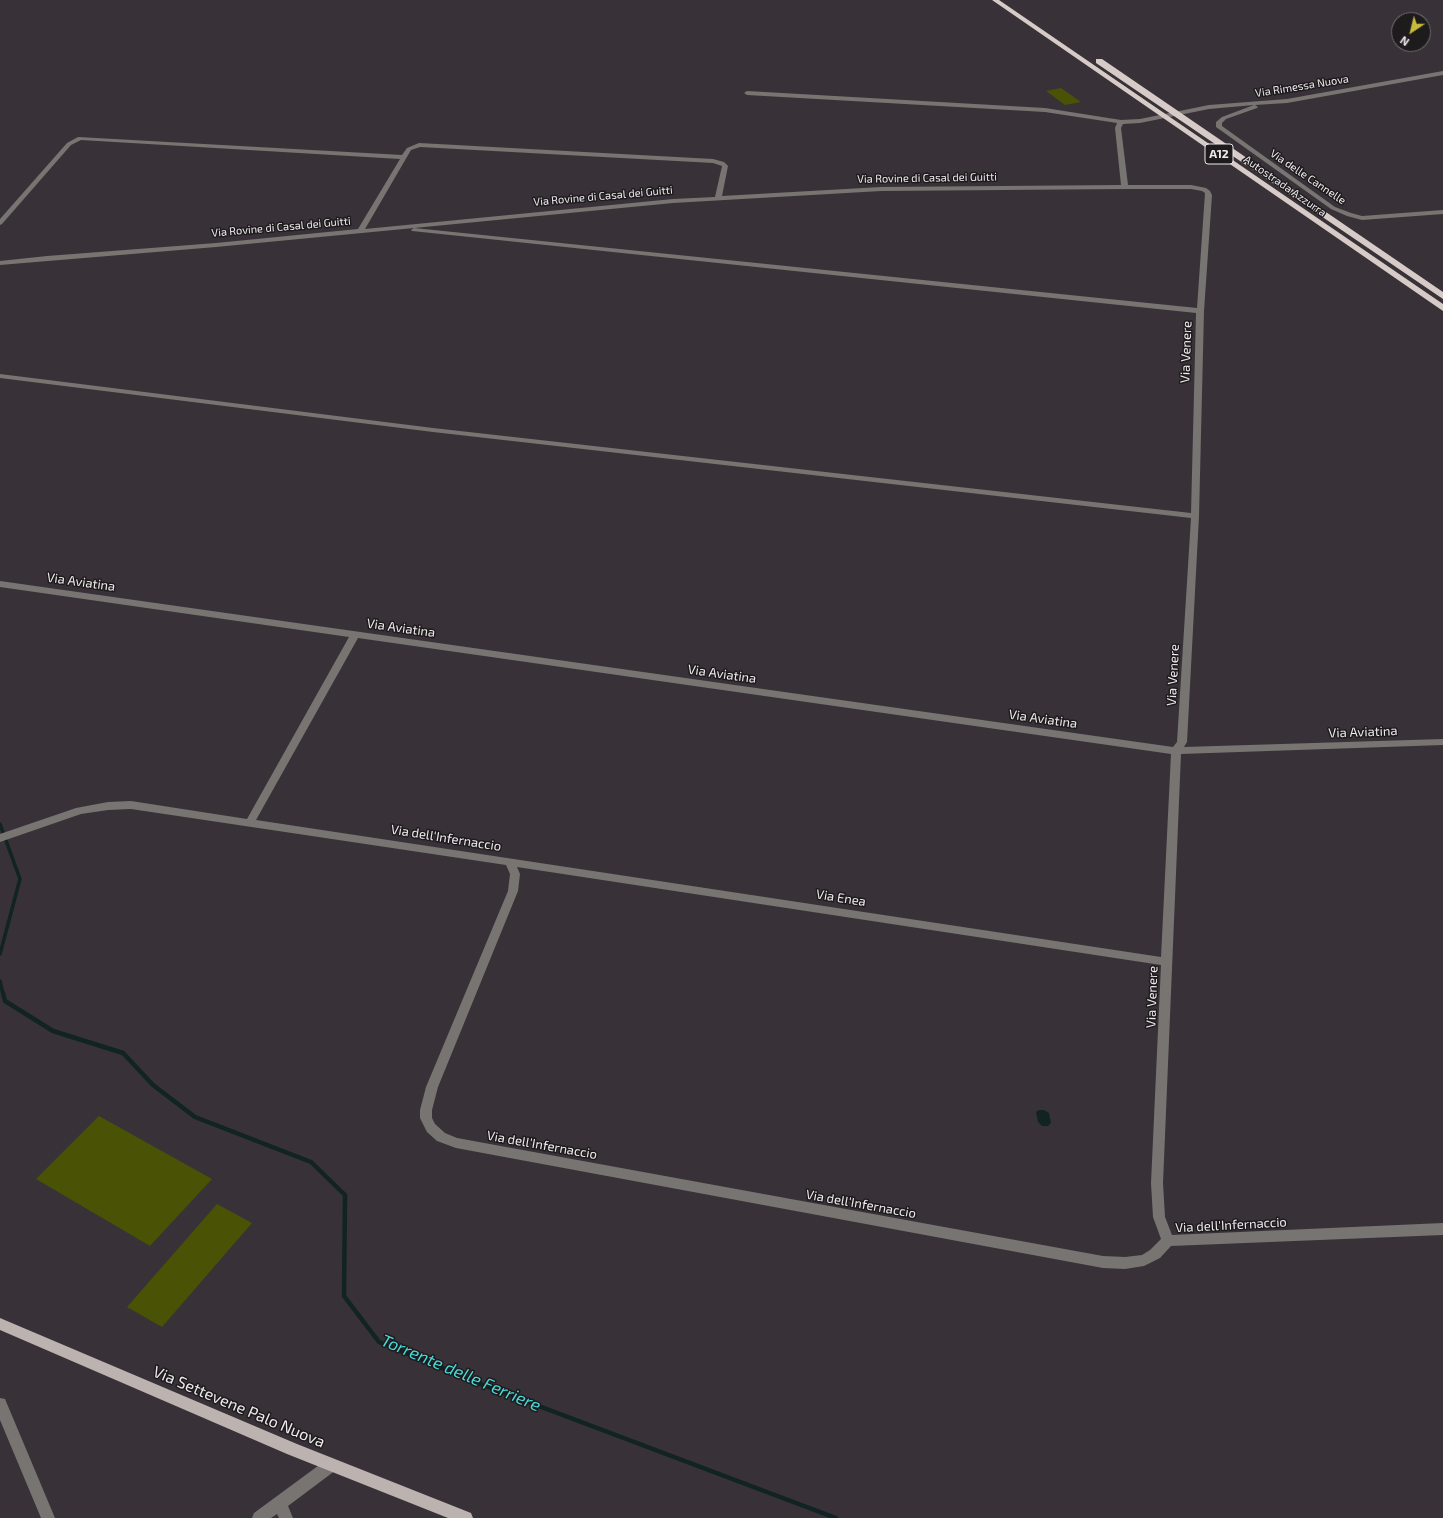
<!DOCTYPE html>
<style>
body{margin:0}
#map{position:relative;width:1443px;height:1518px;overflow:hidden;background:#383238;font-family:"Exo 2",sans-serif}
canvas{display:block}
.north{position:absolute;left:1391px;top:12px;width:40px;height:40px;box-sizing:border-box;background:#1e1b1d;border:1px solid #726e71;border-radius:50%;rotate:215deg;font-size:11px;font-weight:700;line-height:16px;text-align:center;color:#efeaee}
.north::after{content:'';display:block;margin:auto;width:14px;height:18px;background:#c8bb3b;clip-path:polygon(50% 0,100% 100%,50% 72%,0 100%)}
</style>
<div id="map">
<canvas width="1443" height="1518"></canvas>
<div class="north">N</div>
</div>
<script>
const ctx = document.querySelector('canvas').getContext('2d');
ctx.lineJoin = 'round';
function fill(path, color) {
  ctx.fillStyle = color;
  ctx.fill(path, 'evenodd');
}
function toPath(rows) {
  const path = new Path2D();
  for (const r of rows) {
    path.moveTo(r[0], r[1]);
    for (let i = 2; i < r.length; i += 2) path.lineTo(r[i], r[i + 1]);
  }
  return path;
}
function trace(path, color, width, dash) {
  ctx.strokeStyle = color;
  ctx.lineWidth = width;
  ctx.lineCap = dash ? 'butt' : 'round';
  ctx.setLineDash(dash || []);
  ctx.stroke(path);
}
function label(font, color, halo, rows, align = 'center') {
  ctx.font = font + ' "Exo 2",sans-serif';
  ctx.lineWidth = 3;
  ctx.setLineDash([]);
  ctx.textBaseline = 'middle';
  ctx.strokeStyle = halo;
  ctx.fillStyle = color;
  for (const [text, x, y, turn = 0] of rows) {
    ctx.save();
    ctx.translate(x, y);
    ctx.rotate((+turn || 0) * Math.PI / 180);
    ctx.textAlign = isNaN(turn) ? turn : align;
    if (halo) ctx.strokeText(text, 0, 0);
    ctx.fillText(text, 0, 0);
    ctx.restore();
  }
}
fill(toPath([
 [1061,88,1081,102,1065,105,1046,91],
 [99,1116,212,1179,150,1246,36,1179],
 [217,1204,252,1223,162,1327,127,1307]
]), '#495205');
fill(toPath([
 [1039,1110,1044,1110,1049,1113,1051,1123,1048,1126,1042,1126,1038,1122,1036,1112]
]), '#112323');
trace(toPath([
 [0,824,20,879,0,954],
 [0,981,3,994]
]), '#112323', 3.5);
trace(toPath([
 [3,993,5,1001,53,1031,123,1053,153,1085,195,1117,311,1162,345,1195,344,1296,379,1342,483,1385,836,1518]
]), '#112323', 4.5);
fill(toPath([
 [1443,71,1443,75,1287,103,1255,105,1258,107,1257,108,1226,119,1222,123,1222,126,1335,207,1351,213,1362,216,1443,210,1443,214,1362,220,1347,216,1331,209,1216,127,1216,122,1222,117,1254,105,1209,109,1140,123,1123,124,1121,128,1128,185,1191,185,1206,188,1210,191,1212,195,1204,311,1199,516,1187,742,1184,747,1443,739,1443,745,1181,754,1163,1183,1165,1217,1172,1235,1443,1223,1443,1235,1171,1246,1160,1258,1144,1266,1125,1269,1103,1268,456,1148,437,1141,427,1132,420,1118,420,1110,426,1087,508,891,510,874,506,865,131,809,108,810,81,814,0,842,0,834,76,808,108,802,131,801,247,819,349,637,0,587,0,581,1173,747,1177,742,1191,518,433,432,0,378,0,374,433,428,1191,513,1196,313,412,231,411,230,414,228,216,247,0,265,0,261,47,256,216,243,358,229,400,159,81,140,71,145,2,224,0,225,0,219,67,143,78,137,402,155,407,148,419,143,713,159,724,162,728,166,722,196,881,187,1121,185,1115,128,1117,123,1045,112,747,95,744,93,747,91,1045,108,1121,120,1140,119,1209,105,1287,99,1443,71],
 [420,147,713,163,722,166,715,197,673,199,365,229,411,150,420,147],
 [1125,189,1191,189,1202,191,1205,193,1197,308,414,228,673,203,881,191,1125,189],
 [358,638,1171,754,1161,957,256,820,358,638],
 [517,867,1161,965,1151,1183,1153,1217,1161,1239,1150,1250,1142,1255,1125,1257,1103,1256,457,1138,445,1133,435,1124,432,1118,432,1110,438,1087,518,891,520,874,517,867],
 [0,1398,5,1399,55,1518,41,1518,0,1420,0,1398],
 [331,1458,336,1460,338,1465,336,1470,288,1506,293,1518,279,1518,277,1514,271,1518,252,1518,254,1513,326,1460,331,1458]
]), '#787472');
fill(toPath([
 [0,1318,297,1444,471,1513,473,1518,448,1518,287,1454,0,1330,0,1318]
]), '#bcb2af');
fill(toPath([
 [992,0,999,0,1443,304,1443,311,992,0],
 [1096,59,1102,59,1443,292,1443,299,1096,63,1096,59]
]), '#d7cbc7');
label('11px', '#efeaee', '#1e1b1d', [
 ["Via Rimessa Nuova",1302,86,-9],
 ["Via delle Cannelle",1308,177,34],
 ["Via Rovine di Casal dei Guitti",927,178,-1],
 ["Autostrada Azzurra",1285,186,35],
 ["Via Rovine di Casal dei Guitti",603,196,-5],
 ["Via Rovine di Casal dei Guitti",281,227,-5]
]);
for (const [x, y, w] of [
 [1219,154,28]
]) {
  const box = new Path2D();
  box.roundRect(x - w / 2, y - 10, w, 20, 3);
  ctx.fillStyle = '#1e1b1d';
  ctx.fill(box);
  trace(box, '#efeaee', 1);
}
label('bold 12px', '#efeaee', null, [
 ["A12",1219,154]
]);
label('13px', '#efeaee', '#1e1b1d', [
 ["Via Venere",1186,352,-88],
 ["Via Aviatina",81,582,8],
 ["Via Aviatina",401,628,8],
 ["Via Aviatina",722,674,8],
 ["Via Venere",1173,675,-87],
 ["Via Aviatina",1043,719,8],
 ["Via Aviatina",1363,732,-2],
 ["Via dell'Infernaccio",446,838,9],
 ["Via Enea",841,898,9],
 ["Via Venere",1152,997,-88],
 ["Via dell'Infernaccio",542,1145,10],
 ["Via dell'Infernaccio",861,1204,10],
 ["Via dell'Infernaccio",1231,1225,-3]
]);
label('16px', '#efeaee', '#1e1b1d', [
 ["Via Settevene Palo Nuova",239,1407,23]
]);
label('italic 17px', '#49dbdb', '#1e1b1d', [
 ["Torrente delle Ferriere",461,1373,23]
]);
</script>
